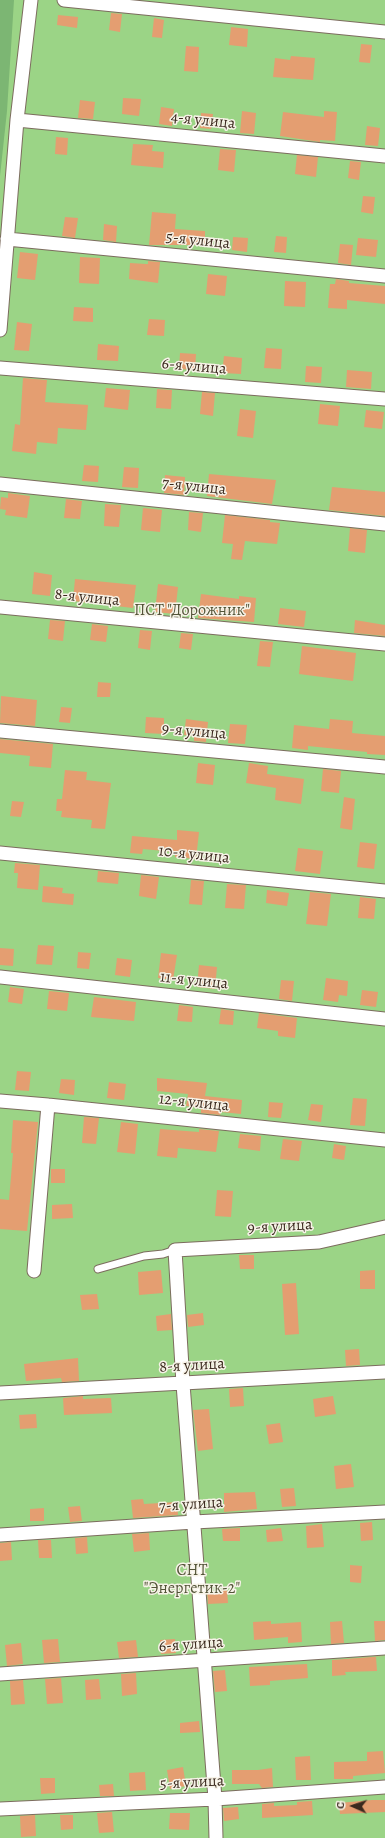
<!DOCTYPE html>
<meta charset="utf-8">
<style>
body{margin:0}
#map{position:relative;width:385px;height:1838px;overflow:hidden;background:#f5e8d4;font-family:Alegreya,serif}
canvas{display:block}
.north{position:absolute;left:333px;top:1786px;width:40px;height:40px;-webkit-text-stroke:3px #f7f3e8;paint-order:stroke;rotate:273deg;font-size:11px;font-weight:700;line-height:16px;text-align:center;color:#3b2a1e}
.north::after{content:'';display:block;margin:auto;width:14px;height:18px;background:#3b2a1e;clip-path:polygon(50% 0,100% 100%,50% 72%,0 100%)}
</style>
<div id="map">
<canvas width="385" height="1838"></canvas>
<div class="north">С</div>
</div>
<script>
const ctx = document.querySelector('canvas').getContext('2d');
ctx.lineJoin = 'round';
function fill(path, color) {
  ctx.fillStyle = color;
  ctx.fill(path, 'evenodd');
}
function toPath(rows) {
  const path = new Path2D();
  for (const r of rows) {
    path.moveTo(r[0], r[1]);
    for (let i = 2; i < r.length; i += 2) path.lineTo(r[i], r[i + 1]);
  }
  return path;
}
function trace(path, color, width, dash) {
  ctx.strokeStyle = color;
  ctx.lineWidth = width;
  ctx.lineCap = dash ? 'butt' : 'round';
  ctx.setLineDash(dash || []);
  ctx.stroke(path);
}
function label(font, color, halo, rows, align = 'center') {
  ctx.font = font + ' Alegreya,serif';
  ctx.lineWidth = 3;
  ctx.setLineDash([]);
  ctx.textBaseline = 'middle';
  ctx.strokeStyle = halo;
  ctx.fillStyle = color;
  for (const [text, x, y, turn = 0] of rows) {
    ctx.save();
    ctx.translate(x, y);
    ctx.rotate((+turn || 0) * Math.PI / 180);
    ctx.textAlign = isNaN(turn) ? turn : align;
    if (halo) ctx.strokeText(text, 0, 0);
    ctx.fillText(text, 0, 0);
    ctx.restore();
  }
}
fill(toPath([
 [0,0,385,0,385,1838,0,1838]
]), '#9bd486');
fill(toPath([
 [0,0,14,0,7,111,0,176]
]), '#7cb673');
fill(toPath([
 [111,13,122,14,120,32,109,30],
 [58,15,78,17,77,28,57,25],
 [154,18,164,20,162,38,152,37],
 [231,27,248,29,247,47,229,45],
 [361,44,372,45,370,63,359,62],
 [186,46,199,47,198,72,184,71],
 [291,56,315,58,313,80,273,77,275,58,290,60],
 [123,98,141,99,139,116,122,114],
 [80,100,95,102,93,119,78,118],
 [161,107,174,109,172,126,159,124],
 [242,111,256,113,254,134,240,133],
 [324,111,337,112,335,141,320,140,320,142,280,136,283,112,324,117],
 [201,113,213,114,211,129,200,128],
 [367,126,380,128,378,146,365,145],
 [56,137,68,138,67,155,55,154],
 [133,144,153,145,152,151,164,152,163,168,131,165],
 [220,149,236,150,234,172,218,170],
 [297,155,318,157,316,177,295,174],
 [350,161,361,162,359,180,348,178],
 [363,196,375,197,373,214,361,212],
 [152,212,176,214,175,229,205,231,205,245,149,245],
 [65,217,78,218,75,238,62,236],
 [104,224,117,226,116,242,103,240],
 [276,236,287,237,286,253,274,252],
 [233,237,248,238,247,252,232,250],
 [358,238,378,240,376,257,356,255],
 [340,244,353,245,351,265,338,263],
 [20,252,38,254,35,280,17,278],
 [80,257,100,258,99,284,79,283],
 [148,261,160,262,158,283,129,279,130,263,146,264,148,264],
 [208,274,227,276,225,296,206,294],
 [336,279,349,281,349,283,385,286,385,304,347,300,347,309,328,308,330,284,335,284],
 [285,281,306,282,305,307,284,306],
 [74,307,93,308,93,322,73,321],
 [149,319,165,320,164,336,147,335],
 [17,322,32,324,29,351,14,350],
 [98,344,119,346,118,361,97,360],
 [266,348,282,349,281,369,264,368],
 [180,353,196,354,195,370,179,369],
 [224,356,242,358,241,374,222,373],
 [306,366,322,367,321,383,305,382],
 [347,370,372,372,371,389,346,387],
 [23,378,47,380,45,402,88,405,86,430,58,428,57,444,37,442,36,454,12,451,15,424,20,425],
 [106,388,130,390,128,410,104,407],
 [157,389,172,390,171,409,156,408],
 [202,392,215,393,213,416,200,414],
 [320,404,340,406,338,426,318,424],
 [240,409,256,411,253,438,237,436],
 [366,410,384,412,382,429,364,427],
 [84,465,99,466,98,482,82,481],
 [124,467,139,468,138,488,122,487],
 [209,474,276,480,272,504,207,496],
 [165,475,185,477,184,495,164,493],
 [332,487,385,492,385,516,329,510],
 [8,493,30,496,27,518,5,515,6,510,0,509,1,497,8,498],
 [66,499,82,501,80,519,64,518],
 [105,504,121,505,119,527,104,526],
 [143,508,162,510,160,532,141,530],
 [189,512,203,513,201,532,188,530],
 [225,515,270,520,270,522,280,523,277,544,245,541,242,560,231,559,233,544,222,543],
 [350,528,367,530,365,553,348,551],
 [34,572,52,575,50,596,32,594],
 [75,579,136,585,133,608,73,601],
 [158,584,178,587,175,614,155,612],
 [201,594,239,599,239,596,256,598,254,622,198,618],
 [280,608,306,611,304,627,278,624],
 [50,620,65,621,63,641,48,639],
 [355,620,385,625,385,636,354,633],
 [92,624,108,626,106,642,90,640],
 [140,630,152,631,150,650,138,648],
 [181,633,193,634,191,650,179,648],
 [260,641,273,642,270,667,257,666],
 [302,646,356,653,353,681,299,674],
 [98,682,111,683,110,697,97,697],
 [1,696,37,700,35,726,0,723],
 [61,707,72,708,70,723,59,722],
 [146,717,164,718,164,734,145,733],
 [186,719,208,722,206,742,194,741,194,736,184,735],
 [330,719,353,721,352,733,385,736,385,755,367,754,367,752,308,746,308,750,292,748,294,725,329,729],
 [230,724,247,725,245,744,228,743],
 [0,739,53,744,51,768,29,766,30,756,0,753],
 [198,763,215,765,213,785,196,783],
 [249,763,268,766,267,774,304,779,301,804,275,800,276,788,246,783],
 [323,769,341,771,339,793,321,791],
 [65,770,87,772,86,780,111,783,105,829,91,828,92,820,61,817,62,811,56,811,57,799,62,799],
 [344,797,355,799,352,830,340,828],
 [12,801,24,802,21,817,10,816],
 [177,830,199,832,196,859,175,857,175,852,143,849,142,854,130,853,132,836,177,840],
 [360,842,377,844,374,869,357,867],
 [298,848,323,851,320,874,295,871],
 [15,863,40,865,38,890,17,888,18,873,14,873],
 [98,871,119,873,118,884,97,882],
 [141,875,159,877,156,899,139,896],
 [191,880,204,881,202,905,189,904],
 [227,884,246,885,244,909,225,908],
 [43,886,63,888,62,893,74,894,73,905,42,902],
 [267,890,289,893,287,906,266,903],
 [310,892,331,894,327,926,306,924],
 [360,897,376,899,374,919,358,918],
 [38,945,54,946,52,965,36,964],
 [0,948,14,949,13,966,0,965],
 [78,952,91,953,89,969,77,968],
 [161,953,177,955,173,980,158,978],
 [117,958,132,960,130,977,115,975],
 [199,965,217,967,215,989,197,987],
 [326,978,348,981,347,996,339,995,338,1002,323,1000],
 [281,980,294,981,292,1001,279,999],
 [10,987,24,989,22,1004,8,1002],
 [362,990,378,992,376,1007,360,1005],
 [49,991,69,993,67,1011,47,1009],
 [94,997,136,1002,134,1021,91,1017],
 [179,1005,193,1007,192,1022,177,1021],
 [221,1009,234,1011,233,1025,219,1024],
 [259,1013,297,1018,295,1038,278,1036,278,1031,257,1028],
 [17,1071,31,1072,29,1091,15,1090],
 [157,1078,207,1083,205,1096,242,1100,241,1114,221,1112,220,1115,201,1113,201,1108,186,1106,188,1094,157,1091],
 [61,1079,75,1080,74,1095,59,1093],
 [109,1082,126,1084,124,1100,107,1098],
 [353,1098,367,1099,365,1126,350,1125],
 [269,1102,283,1103,281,1118,268,1117],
 [311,1104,323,1105,321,1122,308,1120],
 [84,1117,99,1118,96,1144,82,1143],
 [13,1120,38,1122,27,1231,0,1229,0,1199,9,1200,13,1153,11,1153],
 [121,1122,138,1124,135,1154,117,1152],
 [160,1129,199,1132,199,1129,219,1131,216,1152,178,1148,177,1158,157,1156],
 [240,1134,261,1136,260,1151,238,1148],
 [283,1139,302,1141,299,1161,280,1159],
 [334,1144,346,1146,344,1160,332,1158],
 [51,1169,65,1169,65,1183,51,1183],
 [217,1190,233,1191,231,1217,215,1216],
 [72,1204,73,1218,52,1219,52,1205],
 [239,1255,254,1255,254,1269,240,1269],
 [161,1270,163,1293,139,1295,138,1272],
 [375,1270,375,1289,360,1289,360,1271],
 [296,1283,299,1334,285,1335,282,1284],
 [97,1294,99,1309,82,1310,80,1295],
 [203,1313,204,1325,188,1327,187,1315],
 [171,1314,172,1330,157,1331,156,1316],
 [359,1349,360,1365,346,1366,345,1350],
 [78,1358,79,1381,62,1382,61,1378,26,1381,24,1364],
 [243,1388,244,1406,230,1407,229,1389],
 [83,1396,83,1399,111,1398,112,1413,64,1415,63,1398],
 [333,1396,336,1414,315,1417,313,1399],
 [209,1409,213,1449,198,1451,193,1410],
 [36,1414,37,1428,20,1429,19,1415],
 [280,1423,283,1442,269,1444,266,1425],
 [351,1464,354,1487,336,1489,334,1466],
 [294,1488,296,1506,282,1507,280,1489],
 [255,1492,257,1509,224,1512,224,1493],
 [143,1499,144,1504,177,1502,178,1515,133,1518,131,1500],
 [80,1506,82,1521,70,1522,68,1507],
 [44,1508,44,1521,30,1521,30,1509],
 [372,1522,373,1540,361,1541,360,1523],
 [322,1524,324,1547,307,1548,306,1526],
 [240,1528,240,1541,223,1541,222,1529],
 [281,1528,283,1541,267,1542,266,1530],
 [149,1533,150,1550,134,1552,132,1534],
 [87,1537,88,1553,76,1554,75,1538],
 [38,1540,51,1540,52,1558,39,1558],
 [11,1542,12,1560,0,1561,0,1543],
 [350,1565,362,1566,361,1583,350,1582],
 [227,1590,228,1603,208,1604,207,1592],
 [271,1621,271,1624,301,1622,302,1642,288,1643,288,1637,254,1640,253,1622],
 [342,1621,344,1643,331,1644,330,1622],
 [374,1621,385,1621,385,1640,375,1641],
 [58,1639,60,1662,44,1663,42,1640],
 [175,1639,176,1653,161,1654,160,1640],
 [136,1640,138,1657,119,1658,117,1642],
 [21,1643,23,1664,7,1666,5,1645],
 [385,1656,376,1657,377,1671,345,1672,346,1675,332,1676,332,1660],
 [307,1664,308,1678,270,1681,270,1685,250,1686,249,1667],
 [225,1670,227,1691,215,1692,213,1671],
 [136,1673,137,1694,122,1696,121,1674],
 [61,1678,63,1703,47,1704,45,1679],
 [99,1679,101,1699,86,1700,85,1680],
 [23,1680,25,1704,11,1705,10,1681],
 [199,1721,200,1732,180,1733,180,1723],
 [383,1751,385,1773,353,1776,353,1779,334,1779,334,1762,367,1761,367,1752],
 [310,1756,311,1780,296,1780,295,1757],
 [183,1767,186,1786,170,1789,167,1770],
 [272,1768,273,1787,262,1788,259,1784,232,1784,232,1770,258,1770],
 [145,1772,146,1790,130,1791,129,1773],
 [40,1778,55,1778,55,1793,41,1794],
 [113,1784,114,1796,100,1796,99,1785],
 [372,1800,385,1800,385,1812,340,1814,339,1803],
 [312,1801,313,1815,262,1818,262,1804,274,1803,274,1806,297,1805,297,1802],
 [238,1807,239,1819,224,1821,223,1808],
 [112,1812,114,1832,99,1833,97,1813],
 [170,1813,190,1813,189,1830,169,1829],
 [35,1815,36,1836,21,1837,20,1816],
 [60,1815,73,1815,73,1829,61,1830]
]), '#e49e71');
const lane = toPath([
 [98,1269,144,1256,163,1254,175,1250]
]);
const street = toPath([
 [64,0,385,32],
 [17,120,385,156],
 [7,239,385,276],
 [0,330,17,120,31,0],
 [0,368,385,399],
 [0,484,385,524],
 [0,607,385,644],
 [0,731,385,767],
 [0,853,385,891],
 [0,977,385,1019],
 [0,1101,48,1105,385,1140],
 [34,1271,48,1105],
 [0,1393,385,1372],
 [0,1535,194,1522,385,1512],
 [0,1674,385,1648],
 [0,1809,215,1799,385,1787],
 [216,1838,215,1799,183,1384,175,1250,319,1242,385,1227]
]);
trace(lane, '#7c6c5e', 9);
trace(street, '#7c6c5e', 15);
trace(lane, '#fff', 7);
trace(street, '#fff', 13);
label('16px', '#3b2a1e', '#f7f3e8', [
 ["4-я улица",203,121,6],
 ["5-я улица",198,241,6],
 ["6-я улица",194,367,5],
 ["7-я улица",194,487,6],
 ["8-я улица",87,598,6],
 ["9-я улица",194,732,5],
 ["10-я улица",194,855,6],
 ["11-я улица",194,981,6],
 ["12-я улица",194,1103,6],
 ["9-я улица",280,1227,-3],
 ["8-я улица",192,1366,-3],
 ["7-я улица",191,1505,-4],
 ["6-я улица",191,1645,-4],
 ["5-я улица",192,1783,-3]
]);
label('16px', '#535438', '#f7f3e8', [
 ["ПСТ \"Дорожник\"",192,611],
 ["СHТ",192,1571],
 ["\"Энергетик-2\"",192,1589]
]);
</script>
